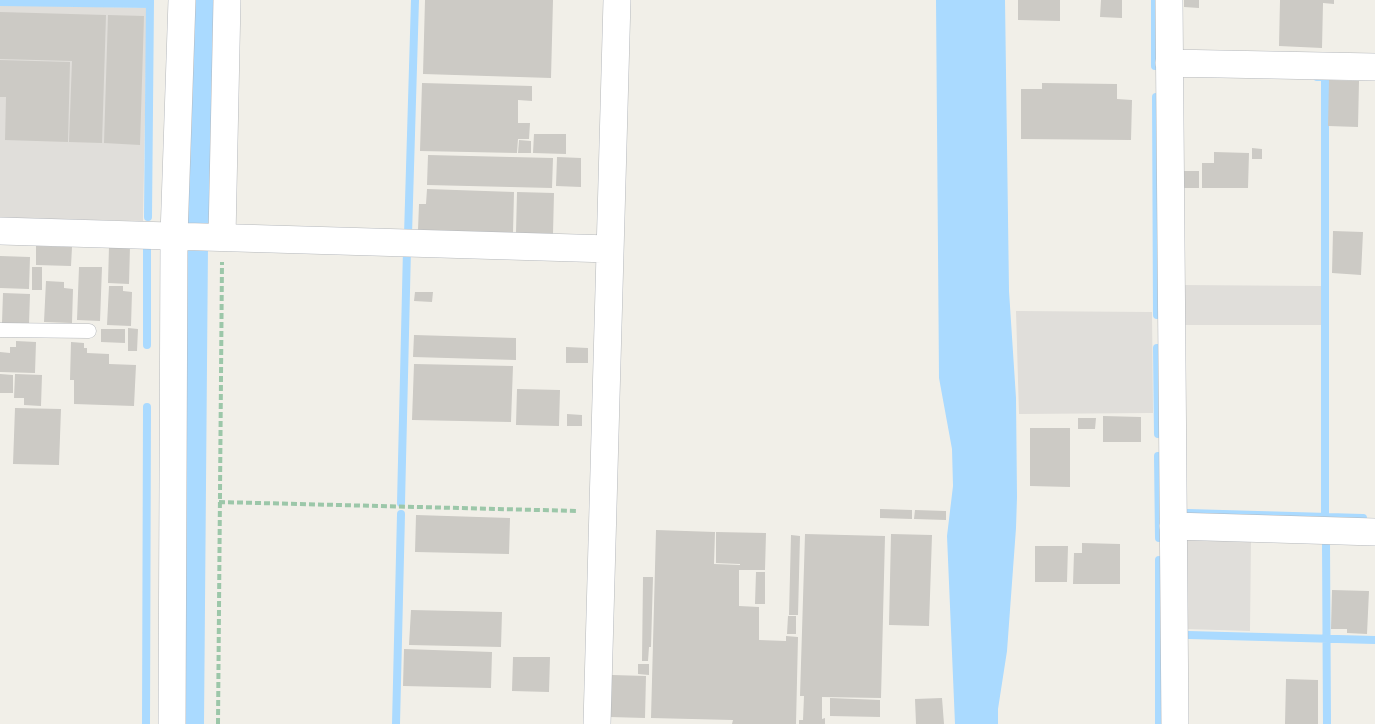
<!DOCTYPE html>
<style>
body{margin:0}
canvas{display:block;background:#f1efe8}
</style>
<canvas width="1375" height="724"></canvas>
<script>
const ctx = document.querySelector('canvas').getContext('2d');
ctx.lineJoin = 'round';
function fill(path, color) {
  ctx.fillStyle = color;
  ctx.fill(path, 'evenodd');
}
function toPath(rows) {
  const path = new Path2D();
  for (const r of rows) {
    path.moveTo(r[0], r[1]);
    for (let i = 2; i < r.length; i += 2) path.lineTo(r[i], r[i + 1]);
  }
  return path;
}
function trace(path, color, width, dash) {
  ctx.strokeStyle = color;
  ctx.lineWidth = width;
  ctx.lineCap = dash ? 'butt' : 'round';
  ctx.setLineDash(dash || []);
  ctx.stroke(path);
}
fill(toPath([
 [0,5,147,8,143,221,0,218],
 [1179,285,1322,286,1322,325,1180,325],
 [1016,311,1152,312,1153,413,1019,414],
 [1191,536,1251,537,1250,631,1186,629,1185,540]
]), '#e0deda');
fill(toPath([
 [192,0,221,0,208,245,204,724,181,724,185,208],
 [936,0,1005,0,1009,291,1016,398,1017,497,1016,528,1007,651,998,709,998,724,955,724,947,536,953,486,952,449,939,378]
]), '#aadaff');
trace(toPath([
 [1155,0,1155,66],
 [0,2,150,4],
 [1317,77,1325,77,1325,517],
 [1156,97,1157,315],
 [148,217,150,0],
 [408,235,415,0],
 [147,345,147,249],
 [1157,348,1158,434],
 [1158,456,1159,538],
 [401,503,407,249],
 [1188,513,1363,518],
 [1326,542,1327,724],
 [1159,560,1159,724],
 [1188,635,1375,640],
 [146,724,147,407],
 [396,724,401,514]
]), '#aadaff', 8);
fill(toPath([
 [425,0,553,0,551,78,423,74],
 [1018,0,1060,0,1060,21,1018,20],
 [1101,0,1122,0,1122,18,1100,17],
 [1184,0,1199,0,1199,8,1184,7],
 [1280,0,1334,0,1334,4,1323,3,1322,48,1279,46],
 [0,12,106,15,102,143,69,142,72,61,0,59],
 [108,15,144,16,140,145,104,143],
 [0,60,70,62,68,142,5,140,6,97,0,97],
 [1329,80,1359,81,1358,127,1328,126],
 [422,83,532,86,532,101,518,100,518,123,530,123,529,139,518,139,517,153,420,151],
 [1042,83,1117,84,1117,99,1132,100,1131,140,1021,139,1021,89,1042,89],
 [534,134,566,134,566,154,533,153],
 [519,140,531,141,531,153,518,153],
 [1252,148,1262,149,1262,159,1252,159],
 [1214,152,1249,153,1248,188,1202,188,1202,163,1214,163],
 [428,155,553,158,552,188,427,185],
 [557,157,581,158,581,187,556,186],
 [1184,171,1199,171,1199,188,1184,188],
 [427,189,514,192,513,233,418,230,419,204,426,204],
 [517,192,554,193,553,234,516,233],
 [1333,231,1363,232,1361,275,1332,273],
 [36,246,72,247,71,266,36,265],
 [109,246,130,246,129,284,108,283],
 [0,256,30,257,29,289,0,288],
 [32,267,42,267,42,290,32,290],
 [79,267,102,267,100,321,77,320],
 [46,281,64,282,64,288,73,289,72,323,44,322],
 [109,286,123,286,123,291,132,292,131,326,107,325],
 [415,292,433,292,432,302,414,301],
 [3,293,30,294,29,324,2,323],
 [128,328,138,329,137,351,128,351],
 [101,329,125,329,125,343,101,342],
 [414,335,516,338,516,360,413,357],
 [16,341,36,342,35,373,0,372,0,352,10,353,10,347,16,347],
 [71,342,84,343,84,348,87,348,87,353,109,354,109,364,136,365,134,406,74,404,74,380,70,380],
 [566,347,588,348,588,363,566,363],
 [414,364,513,366,511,422,412,420],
 [0,374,13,375,13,393,0,393],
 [15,374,42,375,41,406,24,405,24,398,14,398],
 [517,389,560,390,559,426,516,425],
 [15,408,61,409,59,465,13,464],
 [567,414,582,415,582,426,567,426],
 [1103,416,1141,417,1141,442,1103,442],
 [1078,418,1096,418,1095,429,1078,429],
 [1030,428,1070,428,1070,487,1030,486],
 [880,509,912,510,912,519,880,518],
 [915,510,946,511,946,520,914,519],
 [416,515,510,518,509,554,415,552],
 [656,530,715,532,714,564,740,565,740,564,716,563,716,532,766,533,765,570,739,570,739,606,759,607,759,640,786,641,786,636,798,637,796,724,732,724,733,720,651,718],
 [805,534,885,536,881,698,822,697,822,719,825,718,825,724,799,724,799,720,803,720,804,696,800,696],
 [891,534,932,535,929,626,889,625],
 [791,535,800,536,798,615,789,615],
 [1082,543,1120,544,1120,584,1073,584,1074,553,1082,553],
 [1035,546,1068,546,1067,582,1035,582],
 [756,572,765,572,765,604,755,604],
 [643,577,653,577,651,647,649,647,648,661,642,661],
 [1332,590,1369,591,1367,634,1347,633,1347,629,1331,629],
 [411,610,502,612,501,647,409,645],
 [788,616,796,616,796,634,787,634],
 [404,649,492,652,491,688,403,686],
 [513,657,550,657,549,692,512,691],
 [638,664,649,664,649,675,638,674],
 [612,675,646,676,645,718,610,717],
 [1286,679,1318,680,1318,724,1285,724],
 [830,698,880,700,880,717,830,716],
 [942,698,944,724,916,724,915,699]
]), '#cccac5');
const service = toPath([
 [0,330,89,331]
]);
const minor = toPath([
 [1169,0,1175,724],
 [1169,63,1375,67],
 [0,231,610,249],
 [222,237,227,0],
 [1173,526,1375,532],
 [172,724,174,236,182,0],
 [597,724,617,0]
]);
trace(service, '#b5b8bc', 15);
trace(minor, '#b5b8bc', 28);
trace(toPath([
 [219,502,578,511],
 [218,724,222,262]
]), '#9cc7a9', 4, [6, 3]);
trace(service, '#fff', 14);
trace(minor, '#fff', 27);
</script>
